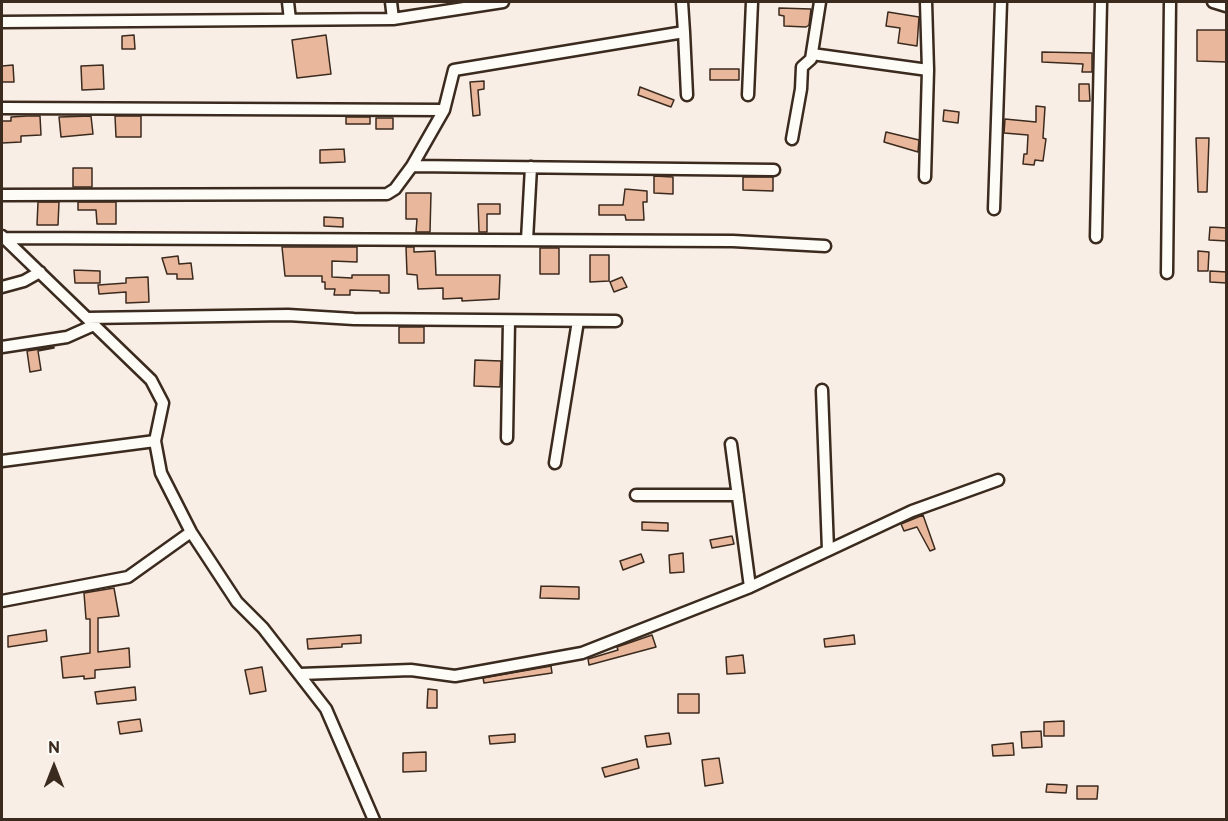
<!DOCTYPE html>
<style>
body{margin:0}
#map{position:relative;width:1228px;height:821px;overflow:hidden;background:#f9eee5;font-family:"Balsamiq Sans",sans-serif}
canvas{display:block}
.frame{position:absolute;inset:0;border:3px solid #3b2a1e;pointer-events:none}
.north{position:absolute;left:24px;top:737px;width:60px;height:60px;-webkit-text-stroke:4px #fdfcf7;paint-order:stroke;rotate:0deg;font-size:16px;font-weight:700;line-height:24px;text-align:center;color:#3b2a1e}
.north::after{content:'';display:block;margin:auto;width:21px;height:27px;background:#3b2a1e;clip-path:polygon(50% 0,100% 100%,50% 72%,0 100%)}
</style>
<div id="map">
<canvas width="1228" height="821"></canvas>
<div class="frame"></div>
<div class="north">N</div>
</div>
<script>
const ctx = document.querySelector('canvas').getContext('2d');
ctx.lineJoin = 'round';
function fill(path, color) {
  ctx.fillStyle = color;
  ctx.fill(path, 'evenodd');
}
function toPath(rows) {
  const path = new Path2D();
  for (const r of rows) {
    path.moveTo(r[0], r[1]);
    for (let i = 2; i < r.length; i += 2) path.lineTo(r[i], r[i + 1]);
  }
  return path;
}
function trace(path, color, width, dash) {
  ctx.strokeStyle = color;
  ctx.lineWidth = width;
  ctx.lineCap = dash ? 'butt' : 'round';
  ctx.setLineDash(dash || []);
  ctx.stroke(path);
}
const building = toPath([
 [779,8,811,9,809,25,806,27,784,26,784,16,779,15,779,8],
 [888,12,919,17,917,46,898,43,900,28,886,26,888,12],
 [1197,30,1227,30,1227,62,1197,61,1197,30],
 [134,35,135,49,122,49,122,36,134,35],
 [326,35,331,74,297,78,292,40,326,35],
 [1042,52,1092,53,1092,72,1082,72,1083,64,1042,62,1042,52],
 [13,65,14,82,2,82,2,66,13,65],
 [103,65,104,89,82,90,81,66,103,65],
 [710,69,739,69,739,80,710,80,710,69],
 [484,81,484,89,478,90,480,115,473,116,470,82,484,81],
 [1079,84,1089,84,1090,101,1079,101,1079,84],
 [640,87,674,100,671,107,638,95,640,87],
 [1036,106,1045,107,1043,138,1046,139,1043,161,1035,160,1034,165,1023,164,1024,154,1027,154,1028,135,1004,133,1005,119,1036,122,1036,106],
 [944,110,959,112,958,123,943,121,944,110],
 [27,116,40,116,41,135,21,136,21,142,2,143,2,121,11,121,11,117,27,116],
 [91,116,93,134,61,137,59,117,91,116],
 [115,116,141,116,141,137,116,137,115,116],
 [346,117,370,117,370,124,346,124,346,117],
 [376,118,393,118,393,129,376,129,376,118],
 [886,132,919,140,918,152,884,142,886,132],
 [1196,138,1209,138,1207,192,1198,192,1196,138],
 [344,149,345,162,320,163,320,150,344,149],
 [73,168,92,168,92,187,73,187,73,168],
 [654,176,673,177,673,194,654,193,654,176],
 [743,177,773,177,773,191,743,190,743,177],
 [625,189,647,191,647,202,643,202,644,220,626,220,625,215,599,215,599,205,623,205,625,189],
 [406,193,431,193,430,232,416,232,417,219,406,219,406,193],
 [38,202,59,202,58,225,37,225,38,202],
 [78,202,116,202,116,224,97,224,96,210,78,210,78,202],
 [478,204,500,204,500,214,487,214,487,232,479,232,478,204],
 [324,217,343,218,343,227,324,226,324,217],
 [1210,227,1227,228,1227,241,1209,240,1210,227],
 [282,247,357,247,357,262,332,261,332,277,352,278,352,275,389,275,389,293,380,293,380,291,350,290,350,295,334,295,335,289,325,289,325,282,322,282,322,276,285,276,282,247],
 [406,247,414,247,414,252,435,251,436,275,500,275,499,299,462,301,462,298,443,299,443,288,418,289,417,275,407,274,406,247],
 [540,248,559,248,559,274,540,274,540,248],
 [1198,251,1209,252,1208,271,1198,271,1198,251],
 [590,255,609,255,609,281,590,282,590,255],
 [178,256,179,264,191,263,193,279,177,279,177,274,167,274,162,258,178,256],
 [74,270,100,271,100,283,75,283,74,270],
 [1210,271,1227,272,1227,283,1210,282,1210,271],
 [148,277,149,302,126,303,126,292,99,294,98,285,126,283,126,278,148,277],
 [622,277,627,287,614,292,610,282,622,277],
 [399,327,424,327,424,343,399,343,399,327],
 [54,347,54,348,38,351,41,370,30,372,27,351,54,347],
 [475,360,501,361,500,387,474,386,475,360],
 [923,515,935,549,930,551,917,527,904,531,901,524,923,515],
 [642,522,668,523,668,531,642,530,642,522],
 [732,536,734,544,712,548,710,540,732,536],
 [683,553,684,572,670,573,669,555,683,553],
 [641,554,644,562,623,570,620,561,641,554],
 [541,586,579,587,579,599,540,598,541,586],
 [114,588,119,616,98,618,98,652,129,648,130,667,95,670,95,678,84,679,84,676,63,678,61,657,90,653,90,619,86,619,84,593,114,588],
 [46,630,47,641,8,647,8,636,46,630],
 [361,635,361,643,342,644,342,647,308,649,307,639,361,635],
 [652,635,656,647,589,665,588,659,618,650,617,647,652,635],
 [854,635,855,644,825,647,824,639,854,635],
 [743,655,745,673,727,674,726,657,743,655],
 [551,666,552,673,484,683,483,678,551,666],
 [262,667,266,691,250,694,245,670,262,667],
 [135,687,136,700,97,704,95,692,135,687],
 [428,689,437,690,437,708,427,708,428,689],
 [678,694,699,694,699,713,678,713,678,694],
 [140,719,142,731,120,734,118,722,140,719],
 [1064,721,1064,736,1044,736,1044,722,1064,721],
 [1041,731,1042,747,1022,748,1021,732,1041,731],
 [669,733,671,744,647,747,645,736,669,733],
 [515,734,515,742,490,744,489,736,515,734],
 [1013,743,1014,755,993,756,992,745,1013,743],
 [426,752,426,771,403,772,403,753,426,752],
 [719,758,723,783,705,786,702,760,719,758],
 [637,759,639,768,605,777,602,768,637,759],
 [1047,784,1067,785,1066,793,1046,792,1047,784],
 [1077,786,1098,786,1097,799,1077,799,1077,786]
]);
fill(building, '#e9b79b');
trace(building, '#3b2a1e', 1.5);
const street = toPath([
 [288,2,290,20],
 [391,2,393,19],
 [1213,2,1226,6],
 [2,22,393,19,503,2],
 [684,32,687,95],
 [812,54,928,70],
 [748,95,752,2],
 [2,108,444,110],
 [792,139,801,89,802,67,811,59,820,2],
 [412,166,774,170],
 [925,177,928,70,926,2],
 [2,195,387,194,395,189,412,166,444,110,454,70,684,32,682,2],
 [994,209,1001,2],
 [2,236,151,380,163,403,155,441,161,473,191,532,237,602,263,628,326,709,374,820],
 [1096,237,1101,2],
 [4,238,733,241,825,246],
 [527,240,531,167],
 [1167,273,1170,2],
 [2,287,24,281,40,272],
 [87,318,288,315,354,319,616,321],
 [2,347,67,337,94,325],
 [822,390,828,550],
 [507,438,509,321],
 [731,444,750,587],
 [2,461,155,441],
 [555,463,578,321],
 [636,495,738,495],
 [2,601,128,577,191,532],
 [300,674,411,670,455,676,582,653,750,587,912,511,998,480]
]);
trace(street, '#3b2a1e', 15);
trace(street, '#fdfcf7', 10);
</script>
